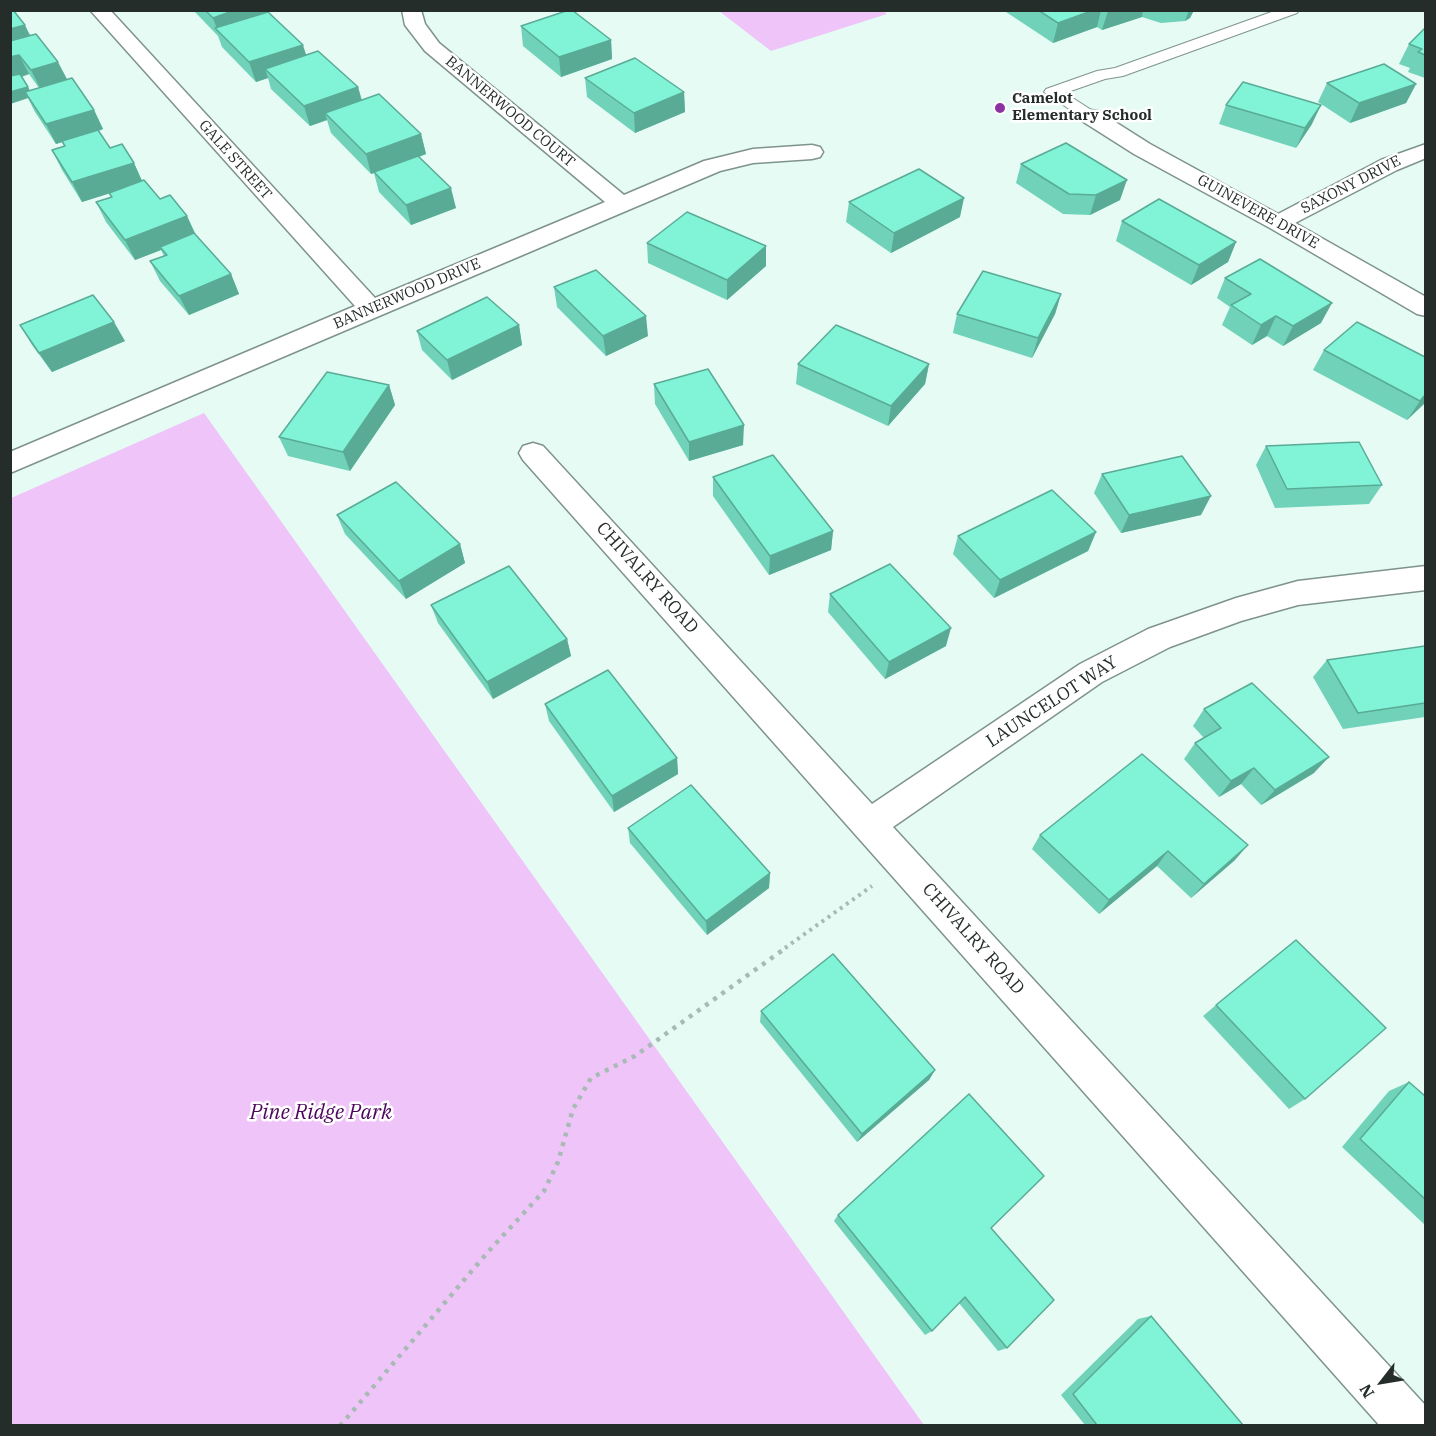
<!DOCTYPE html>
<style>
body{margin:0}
#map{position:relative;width:1436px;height:1436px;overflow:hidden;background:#e5fbf4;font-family:"IBM Plex Serif",serif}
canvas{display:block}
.frame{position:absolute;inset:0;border:12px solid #252d2b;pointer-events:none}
.north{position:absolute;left:1352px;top:1352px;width:60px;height:60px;-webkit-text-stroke:4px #fff;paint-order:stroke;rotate:239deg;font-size:16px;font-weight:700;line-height:24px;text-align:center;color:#252d2b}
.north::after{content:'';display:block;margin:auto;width:21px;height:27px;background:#252d2b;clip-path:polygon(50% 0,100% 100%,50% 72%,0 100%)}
</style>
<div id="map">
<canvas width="1436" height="1436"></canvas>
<div class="frame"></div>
<div class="north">N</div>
</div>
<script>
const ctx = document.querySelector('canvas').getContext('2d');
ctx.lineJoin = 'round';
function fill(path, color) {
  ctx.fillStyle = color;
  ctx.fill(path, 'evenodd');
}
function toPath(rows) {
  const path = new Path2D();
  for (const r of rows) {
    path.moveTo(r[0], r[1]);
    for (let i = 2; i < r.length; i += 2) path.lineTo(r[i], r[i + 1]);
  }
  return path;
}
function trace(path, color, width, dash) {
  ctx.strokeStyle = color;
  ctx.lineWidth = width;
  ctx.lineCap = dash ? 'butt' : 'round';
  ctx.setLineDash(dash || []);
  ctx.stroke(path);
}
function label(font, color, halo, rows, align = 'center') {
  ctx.font = font + ' "IBM Plex Serif",serif';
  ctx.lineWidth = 5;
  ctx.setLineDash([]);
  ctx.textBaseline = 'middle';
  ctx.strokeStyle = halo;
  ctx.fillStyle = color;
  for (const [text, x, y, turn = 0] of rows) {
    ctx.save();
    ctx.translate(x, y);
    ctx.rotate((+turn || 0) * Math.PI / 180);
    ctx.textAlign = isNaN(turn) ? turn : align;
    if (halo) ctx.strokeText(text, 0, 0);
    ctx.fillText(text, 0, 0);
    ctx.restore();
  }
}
fill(toPath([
 [882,10,887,14,771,51,719,11],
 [204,413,924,1425,11,1425,11,498]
]), '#efc5f9');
const service = toPath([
 [1277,10,1299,10,1297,13,1123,76,1105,79,1065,93,1096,113,1098,116,1096,119,1084,119,1044,92,1046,89,1097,71,1115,68,1277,10]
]);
const minor = toPath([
 [90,10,110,10,375,298,605,202,425,51,405,25,402,10,421,10,425,24,439,43,624,195,704,161,753,149,812,145,820,147,823,152,820,157,812,159,753,163,720,171,10,473,10,452,355,306,90,10],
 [1090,110,1098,111,1150,144,1278,214,1381,160,1426,144,1426,158,1397,170,1295,223,1426,297,1426,316,1417,314,1270,228,1134,154,1082,121,1079,116,1082,111,1090,110],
 [533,443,543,446,872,804,1080,664,1148,629,1236,598,1298,581,1426,566,1426,590,1298,605,1241,621,1170,647,1102,682,893,827,1426,1406,1426,1426,1380,1426,523,460,519,453,523,446,533,443]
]);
trace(service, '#7f938d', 2);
trace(minor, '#7f938d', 3);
trace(toPath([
 [785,948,872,886]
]), '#a8bab4', 4, [3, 4.5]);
trace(toPath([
 [340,1426,487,1253,544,1191,558,1162,573,1109,591,1078,635,1056,787,947]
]), '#a8bab4', 4.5, [4, 6]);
fill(service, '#fff');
fill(minor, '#fff');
fill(toPath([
 [10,10,67,80,94,110,103,129,99,131,110,148,134,163,142,181,160,199,187,216,196,235,231,274,239,294,189,315,160,281,150,261,164,256,161,250,135,260,106,222,96,202,111,197,109,193,82,202,62,170,52,150,64,146,62,142,56,144,35,112,28,98,10,104],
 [29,74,39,88,30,91,22,77],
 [193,10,266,10,306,55,358,87,362,100,421,134,426,154,419,157,456,208,411,225,379,192,374,173,371,174,331,133,327,120,310,126,271,89,268,78,256,82,222,47,218,36],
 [1003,10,1194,10,1190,18,1185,21,1161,23,1142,17,1102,30,1097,27,1053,43],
 [521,26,611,40,612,59,561,77,523,46],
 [1425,28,1425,78,1408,72,1410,68,1399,64,1409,44],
 [585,78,684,92,685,112,635,133,587,97],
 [1327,83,1416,84,1406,103,1350,123,1318,102],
 [1226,105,1312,124,1296,148,1219,124],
 [1021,164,1120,200,1090,215,1063,214,1016,183],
 [849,202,960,217,891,253,846,222],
 [1122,221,1236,242,1228,262,1191,285,1116,241],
 [647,243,766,246,766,266,727,300,648,263],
 [1225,278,1321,323,1283,346,1267,336,1252,345,1222,325,1230,307,1217,298],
 [554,287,648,336,606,356,557,307],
 [1061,294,1055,314,1032,358,953,333,957,314],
 [20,325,125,341,52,372,32,345],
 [519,325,522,345,452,380,422,350,417,331],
 [1324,350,1425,357,1425,403,1407,420,1313,370],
 [798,364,929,364,925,384,888,426,796,384],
 [654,384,743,445,689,461,655,404],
 [389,385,395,405,350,471,288,456,279,437],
 [1266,446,1382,485,1369,504,1275,508,1256,465],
 [1102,474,1201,515,1121,533,1094,493],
 [713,477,833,531,831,550,769,575,713,496],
 [337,515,460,544,465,563,406,599,345,534],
 [1096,532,1088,551,994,598,953,554,958,536],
 [830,594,946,646,885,679,828,612],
 [431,605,567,639,571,656,493,699,438,623],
 [1425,646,1425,717,1343,729,1313,677,1327,660],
 [545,704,677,758,678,774,614,812,549,721],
 [1204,709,1314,773,1261,805,1241,784,1219,797,1184,759,1195,743,1204,738,1193,726],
 [628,828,770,873,769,888,707,935,630,843],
 [1040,835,1235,860,1191,898,1157,866,1099,914,1032,849],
 [1216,1005,1305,1099,1289,1109,1203,1016],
 [761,1011,935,1070,929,1080,857,1142,760,1022],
 [1409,1082,1425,1096,1425,1225,1342,1147,1389,1091],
 [838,1215,991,1228,1007,1348,998,1351,959,1303,932,1331,925,1335,834,1221],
 [1151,1316,1243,1425,1085,1425,1061,1395,1138,1319]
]), '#6fd2b9');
fill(toPath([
 [235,10,266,10,269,21,217,29,213,18],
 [1094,10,1101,10,1097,27,1053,43,1058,23],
 [1109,10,1143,10,1142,17,1102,30,1108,11],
 [1189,10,1194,10,1190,18,1185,21],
 [25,25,34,44,10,51,10,29],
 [611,40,612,59,561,77,559,57],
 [303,45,309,64,265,69,268,78,256,82,249,62],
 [19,55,29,74,10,80,10,57],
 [58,62,68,81,41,90,31,70],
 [1416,84,1406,103,1350,123,1359,103],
 [28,87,33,97,25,92,28,98,10,104,10,92],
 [358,87,363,106,325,113,327,120,310,126,304,106],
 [684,92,685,112,635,133,634,113],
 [1321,105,1312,124,1296,148,1305,128],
 [94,110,103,129,56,144,46,124],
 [421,134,426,154,371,174,366,154],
 [134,163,143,183,82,202,72,182],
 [1127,180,1120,200,1090,215,1096,195],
 [451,188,456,208,411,225,406,205],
 [964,198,960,217,891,253,894,233],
 [187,216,196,236,160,247,161,250,135,260,125,240],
 [1236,242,1228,262,1191,285,1199,265],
 [766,246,766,266,727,300,727,280],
 [231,274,239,294,189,315,179,296],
 [1061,294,1055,314,1032,358,1038,338],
 [1332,303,1321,323,1283,346,1293,326],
 [646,316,648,336,606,356,603,336],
 [1276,316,1267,336,1252,345,1261,325],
 [114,322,125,341,52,372,39,353],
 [519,325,522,345,452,380,447,360],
 [929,364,925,384,888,426,891,406],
 [389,385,395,405,350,471,343,452],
 [1425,395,1425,403,1407,420,1420,401],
 [744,425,743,445,689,461,689,442],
 [1211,496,1201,515,1121,533,1129,515],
 [833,531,831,550,769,575,770,556],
 [1096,532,1088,551,994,598,1000,580],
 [460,544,465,563,406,599,399,581],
 [951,628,946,646,885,679,889,662],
 [567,639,571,656,493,699,487,682],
 [1329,757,1314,773,1261,805,1275,790],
 [677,758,678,774,614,812,612,796],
 [1254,768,1241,784,1219,797,1231,781],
 [1248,845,1235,860,1191,898,1204,884],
 [1168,851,1157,866,1099,914,1109,900],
 [770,873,769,888,707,935,706,921],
 [935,1070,929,1080,857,1142,862,1134]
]), '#5aab96');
const building = toPath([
 [10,10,13,10,25,25,10,29,10,10],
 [205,10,235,10,213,18,205,10],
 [569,10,572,10,611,40,559,57,521,26,569,10],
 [1038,10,1094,10,1058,23,1038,10],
 [268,12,303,45,249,62,215,28,268,12],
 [1425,28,1425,55,1418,52,1422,49,1409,44,1425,28],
 [36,34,58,62,31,70,19,55,10,57,10,41,36,34],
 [318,51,358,87,304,106,265,69,318,51],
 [635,58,684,92,634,113,585,78,635,58],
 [1384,64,1416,84,1359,103,1327,83,1384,64],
 [20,74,28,87,10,92,10,76,20,74],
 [72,78,94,110,46,124,25,92,72,78],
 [1243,82,1321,105,1305,128,1226,105,1243,82],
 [379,94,421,134,366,154,325,113,379,94],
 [98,130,110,148,122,144,134,163,72,182,52,150,65,146,62,141,98,130],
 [1066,143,1127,180,1096,195,1069,194,1021,164,1066,143],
 [418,156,451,188,406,205,374,172,418,156],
 [919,169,964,198,894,233,849,202,919,169],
 [144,180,160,199,170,195,187,216,125,240,96,202,112,197,109,193,144,180],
 [1159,199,1236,242,1199,265,1122,221,1159,199],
 [687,212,766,246,727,280,647,243,687,212],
 [194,233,231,274,179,296,150,261,167,255,160,247,194,233],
 [1260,259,1332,303,1293,326,1276,316,1261,325,1231,305,1251,294,1225,278,1260,259],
 [596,270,646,316,603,336,554,287,596,270],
 [983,271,1061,294,1038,338,957,314,983,271],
 [93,295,114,322,39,353,20,325,93,295],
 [487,297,519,325,447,360,417,331,487,297],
 [1357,322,1425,357,1425,395,1420,401,1324,350,1357,322],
 [836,325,929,364,891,406,798,364,836,325],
 [708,369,744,425,689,442,654,384,708,369],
 [327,372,389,385,343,452,279,437,327,372],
 [1359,442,1382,485,1287,489,1266,446,1359,442],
 [773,455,833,531,770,556,713,477,773,455],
 [1182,456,1211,496,1129,515,1102,474,1182,456],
 [396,482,460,544,399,581,337,515,396,482],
 [1052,490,1096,532,1000,580,958,536,1052,490],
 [890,564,951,628,889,662,830,594,890,564],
 [509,566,567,639,487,682,431,605,509,566],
 [1425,646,1425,703,1358,713,1327,660,1425,646],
 [608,670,677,758,612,796,545,704,608,670],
 [1252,683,1329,757,1275,790,1254,768,1231,781,1195,743,1221,728,1204,709,1252,683],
 [1142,754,1248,845,1204,884,1168,851,1109,900,1040,835,1142,754],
 [691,785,770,873,706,921,628,828,691,785],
 [1296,940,1386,1028,1305,1099,1216,1005,1296,940],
 [833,954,935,1070,862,1134,761,1011,833,954],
 [1409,1082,1425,1096,1425,1199,1360,1139,1409,1082],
 [969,1094,1044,1176,991,1228,1054,1300,1007,1348,965,1297,932,1331,838,1215,969,1094],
 [1151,1316,1243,1425,1097,1425,1073,1394,1151,1316]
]);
fill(building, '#81f4d7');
trace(building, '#5aab96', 1.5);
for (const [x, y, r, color] of [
 [1000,108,6,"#8b33a0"]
]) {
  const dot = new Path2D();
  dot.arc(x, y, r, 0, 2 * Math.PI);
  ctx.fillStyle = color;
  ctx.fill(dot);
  trace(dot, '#fff', 2);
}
label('bold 15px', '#252d2b', '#fff', [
 ["Camelot",1012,99],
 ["Elementary School",1012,116]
], 'left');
label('15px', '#252d2b', '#fff', [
 ["BANNERWOOD COURT",510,112,40],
 ["GALE STREET",235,160,48],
 ["SAXONY DRIVE",1351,185,-27],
 ["GUINEVERE DRIVE",1258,212,29],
 ["BANNERWOOD DRIVE",407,294,-23]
]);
label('18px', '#252d2b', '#fff', [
 ["CHIVALRY ROAD",647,578,48],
 ["LAUNCELOT WAY",1052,702,-33],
 ["CHIVALRY ROAD",973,939,48]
]);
label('italic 21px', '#4d055d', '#fff', [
 ["Pine Ridge Park",321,1113]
]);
</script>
